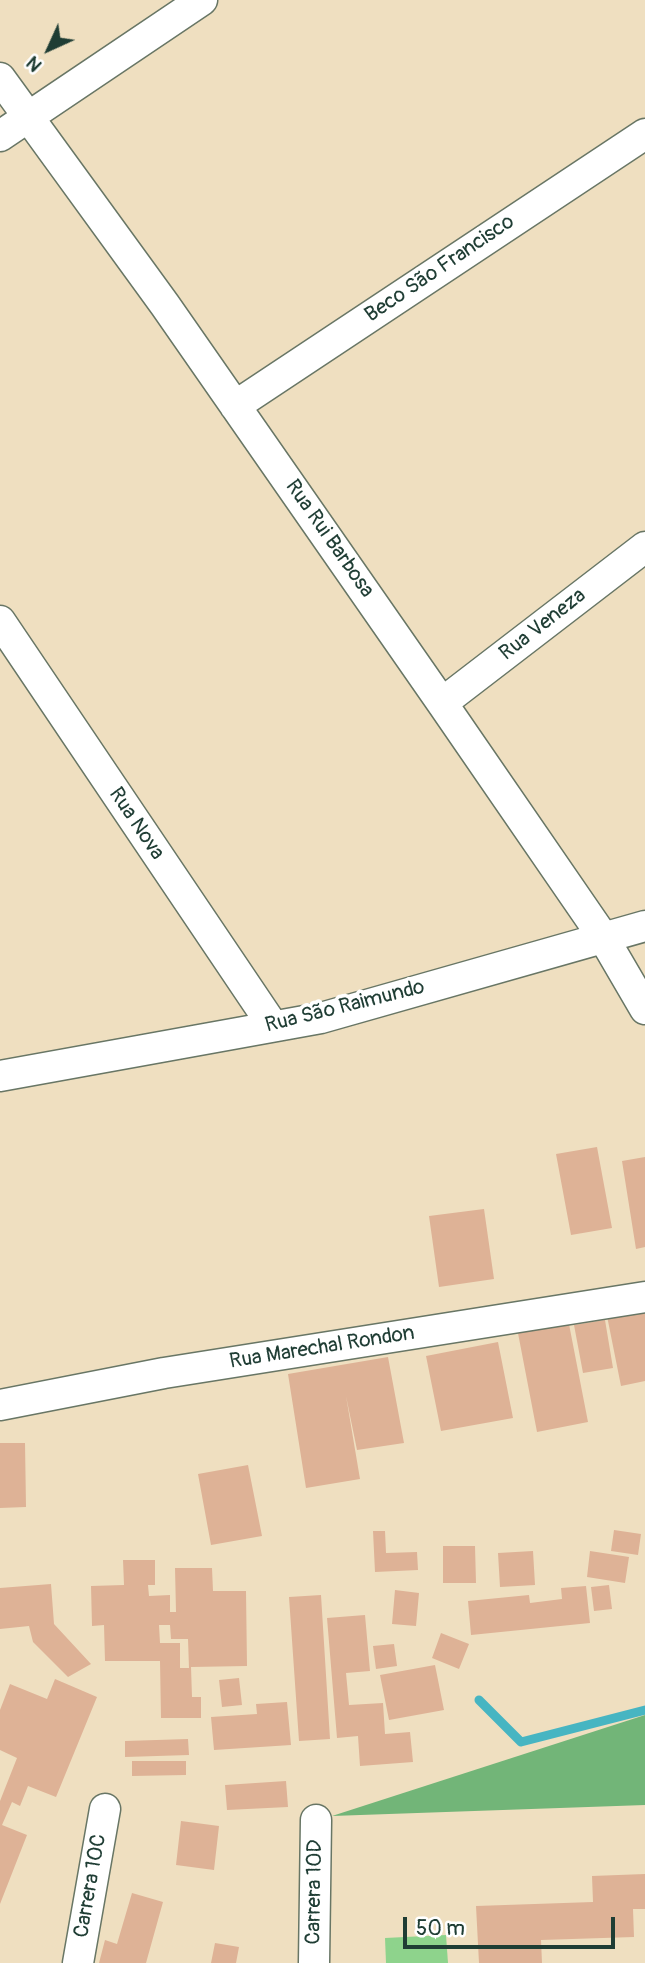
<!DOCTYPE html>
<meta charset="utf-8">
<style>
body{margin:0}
#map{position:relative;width:645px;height:1963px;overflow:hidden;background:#efdfc0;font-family:Pangolin,sans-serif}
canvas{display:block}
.north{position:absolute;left:14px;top:14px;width:70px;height:70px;-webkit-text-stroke:5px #fff;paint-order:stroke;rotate:225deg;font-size:19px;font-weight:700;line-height:28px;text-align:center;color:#1f3d34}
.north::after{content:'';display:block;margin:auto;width:24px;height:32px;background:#1f3d34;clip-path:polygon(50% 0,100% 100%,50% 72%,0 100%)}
.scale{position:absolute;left:403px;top:1917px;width:212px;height:32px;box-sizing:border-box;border:4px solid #1f3d34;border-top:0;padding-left:9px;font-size:21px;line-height:24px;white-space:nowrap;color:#1f3d34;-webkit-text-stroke:5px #fff;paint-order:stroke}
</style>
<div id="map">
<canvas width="645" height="1963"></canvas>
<div class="north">N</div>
<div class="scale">50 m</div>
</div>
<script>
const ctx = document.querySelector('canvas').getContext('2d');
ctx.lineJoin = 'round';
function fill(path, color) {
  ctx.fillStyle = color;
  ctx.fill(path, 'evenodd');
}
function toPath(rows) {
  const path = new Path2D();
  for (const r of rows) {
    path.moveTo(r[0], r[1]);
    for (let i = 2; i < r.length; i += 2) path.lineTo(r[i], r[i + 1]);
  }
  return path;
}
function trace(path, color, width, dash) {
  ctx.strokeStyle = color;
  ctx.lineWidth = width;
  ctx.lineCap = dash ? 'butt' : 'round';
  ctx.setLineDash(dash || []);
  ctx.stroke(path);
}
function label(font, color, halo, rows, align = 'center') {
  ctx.font = font + ' Pangolin,sans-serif';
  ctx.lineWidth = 7;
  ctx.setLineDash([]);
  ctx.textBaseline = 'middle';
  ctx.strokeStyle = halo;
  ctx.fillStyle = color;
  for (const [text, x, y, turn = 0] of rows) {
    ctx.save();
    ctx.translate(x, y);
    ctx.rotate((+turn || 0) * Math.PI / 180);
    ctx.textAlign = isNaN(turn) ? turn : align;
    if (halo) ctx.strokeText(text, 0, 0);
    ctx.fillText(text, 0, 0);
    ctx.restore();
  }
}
fill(toPath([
 [446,1935,448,1963,386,1963,385,1938]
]), '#8ed38c');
fill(toPath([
 [645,1715,645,1805,332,1816]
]), '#72b578');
trace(toPath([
 [479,1700,521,1742,645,1710]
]), '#47b5c2', 9);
fill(toPath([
 [597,1147,612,1228,571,1235,556,1154],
 [645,1157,645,1247,636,1249,622,1161],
 [484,1209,494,1279,439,1287,429,1216],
 [645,1309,645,1381,621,1386,607,1316],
 [568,1319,588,1422,537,1432,517,1328],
 [605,1320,613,1368,583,1373,574,1325],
 [498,1342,513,1418,441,1431,426,1356],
 [388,1357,404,1443,357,1450,346,1396,360,1479,306,1488,288,1374],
 [0,1443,25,1443,26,1507,0,1508],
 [248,1465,262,1536,211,1545,198,1474],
 [614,1530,641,1534,638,1555,611,1551],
 [373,1531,385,1531,386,1553,417,1552,418,1570,375,1572],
 [443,1546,475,1546,476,1583,443,1583],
 [533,1551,535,1585,500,1587,498,1553],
 [590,1551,629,1557,625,1583,587,1577],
 [123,1560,155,1560,155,1585,148,1585,149,1596,170,1595,170,1612,176,1612,175,1568,212,1568,213,1591,246,1591,247,1666,191,1667,192,1697,201,1697,201,1718,161,1718,160,1661,105,1661,104,1625,92,1626,91,1586,124,1585],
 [159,1625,170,1625,171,1639,188,1639,189,1668,180,1668,180,1643,160,1643],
 [51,1584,54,1624,91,1664,68,1677,33,1642,29,1626,0,1629,0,1588],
 [609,1585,612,1609,594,1611,591,1587],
 [586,1586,590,1623,471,1635,468,1601,529,1595,530,1603,562,1599,561,1588],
 [395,1590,419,1593,416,1626,392,1624],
 [321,1595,330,1739,299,1741,289,1597],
 [365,1615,370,1671,346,1673,349,1705,383,1703,385,1734,410,1732,413,1762,360,1766,358,1736,337,1738,327,1618],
 [441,1633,469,1644,459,1669,432,1658],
 [394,1644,397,1666,376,1669,373,1646],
 [435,1665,444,1710,389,1720,380,1675],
 [239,1678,242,1705,222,1707,219,1680],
 [55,1679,97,1697,56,1797,28,1786,20,1806,12,1802,2,1825,27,1835,0,1904,0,1801,17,1758,0,1750,0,1710,10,1684,47,1699],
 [287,1702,291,1745,214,1750,211,1717,257,1714,256,1704],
 [188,1739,189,1755,125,1757,125,1741],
 [132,1761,186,1761,186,1775,132,1776],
 [286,1781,288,1807,227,1810,225,1785],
 [181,1821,219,1826,214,1870,176,1865],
 [645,1874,645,1909,633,1909,634,1937,541,1940,542,1963,479,1963,476,1906,593,1902,592,1876],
 [132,1893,163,1902,146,1963,99,1963,105,1940,117,1944],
 [215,1943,239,1947,236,1963,211,1963]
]), '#deb296');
const street = toPath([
 [0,78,165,305,442,703,603,937,645,1009],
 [0,136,202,0],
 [235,406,645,134],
 [0,621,273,1026],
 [442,703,645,547],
 [0,1076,321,1018,645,926],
 [0,1405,164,1373,645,1297],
 [78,1963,105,1809],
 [314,1963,316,1820]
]);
trace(street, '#687665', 33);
trace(street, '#fff', 30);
label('21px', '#1f3d34', '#fff', [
 ["Beco São Francisco",440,269,-34],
 ["Rua Rui Barbosa",329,539,55],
 ["Rua Veneza",543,625,-38],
 ["Rua Nova",136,824,56],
 ["Rua São Raimundo",345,1007,-14],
 ["Rua Marechal Rondon",322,1348,-9],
 ["Carrera 10C",91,1886,-80],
 ["Carrera 10D",315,1892,-89]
]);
</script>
